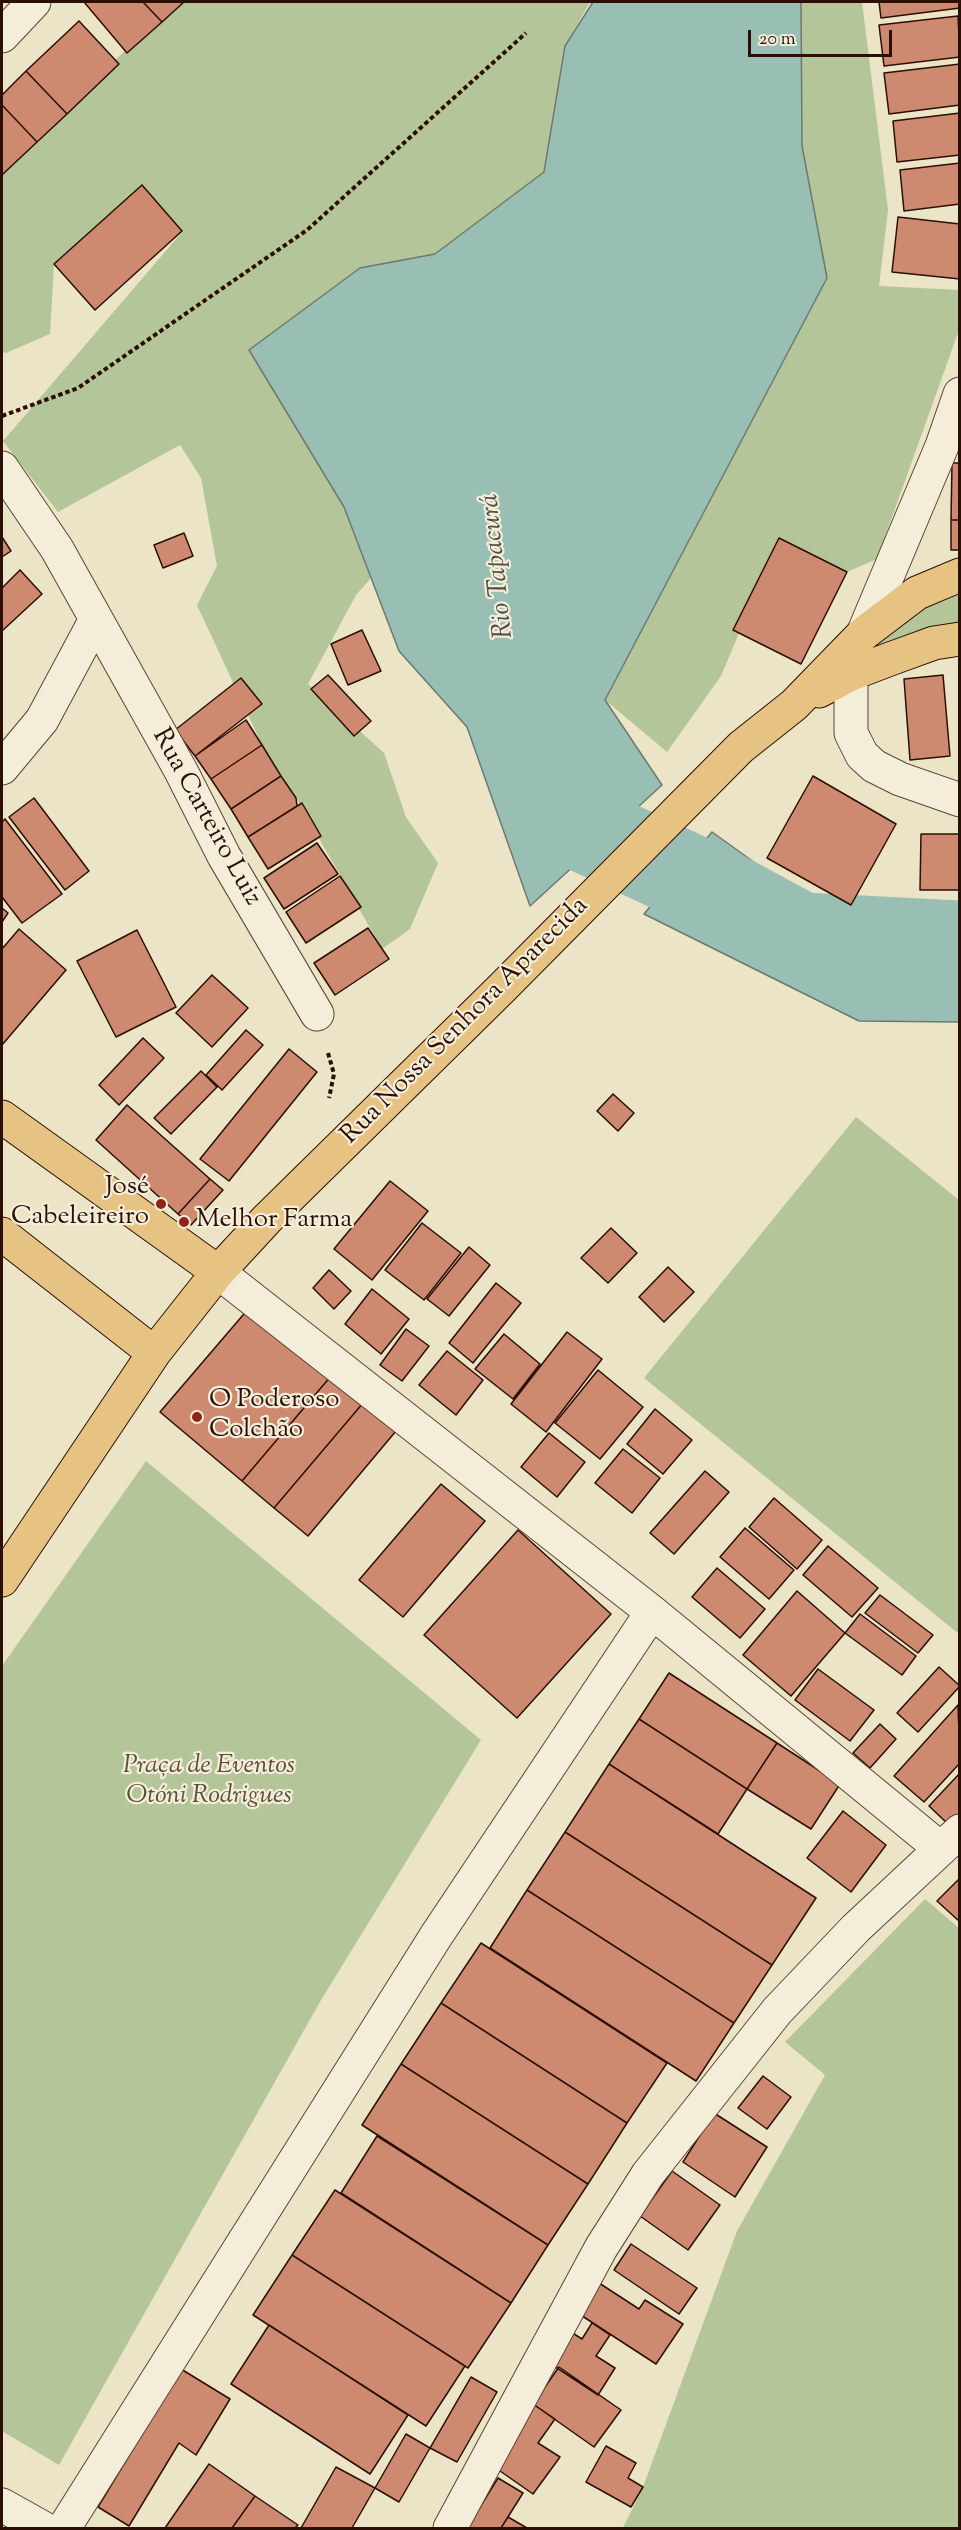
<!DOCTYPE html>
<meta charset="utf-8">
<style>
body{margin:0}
#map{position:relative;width:961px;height:2530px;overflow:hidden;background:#ece4c6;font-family:"Sorts Mill Goudy",serif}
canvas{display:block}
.frame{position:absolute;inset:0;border:3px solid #2b0f04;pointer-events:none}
.scale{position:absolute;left:748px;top:30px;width:144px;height:27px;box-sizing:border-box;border:3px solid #2b0f04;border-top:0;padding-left:8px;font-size:18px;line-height:21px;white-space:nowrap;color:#2b0f04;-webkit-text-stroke:4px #f3edda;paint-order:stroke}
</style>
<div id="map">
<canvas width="961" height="2530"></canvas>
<div class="frame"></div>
<div class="scale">20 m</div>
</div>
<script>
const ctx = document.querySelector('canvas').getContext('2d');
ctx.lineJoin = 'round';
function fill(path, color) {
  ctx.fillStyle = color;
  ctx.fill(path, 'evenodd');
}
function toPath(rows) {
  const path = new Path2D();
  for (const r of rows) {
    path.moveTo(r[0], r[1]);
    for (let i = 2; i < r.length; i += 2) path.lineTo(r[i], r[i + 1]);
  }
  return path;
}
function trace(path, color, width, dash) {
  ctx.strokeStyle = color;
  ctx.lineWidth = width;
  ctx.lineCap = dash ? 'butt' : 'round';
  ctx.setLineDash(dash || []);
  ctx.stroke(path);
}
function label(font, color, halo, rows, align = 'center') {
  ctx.font = font + ' "Sorts Mill Goudy",serif';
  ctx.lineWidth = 4.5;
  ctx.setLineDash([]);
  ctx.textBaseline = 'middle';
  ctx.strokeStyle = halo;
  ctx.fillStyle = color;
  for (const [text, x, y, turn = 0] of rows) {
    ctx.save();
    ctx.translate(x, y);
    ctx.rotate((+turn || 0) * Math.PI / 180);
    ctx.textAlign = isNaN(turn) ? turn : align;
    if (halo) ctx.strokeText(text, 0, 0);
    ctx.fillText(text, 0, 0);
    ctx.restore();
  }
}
fill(toPath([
 [177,2,590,2,565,46,544,172,435,254,360,268,249,350,344,507,371,578,356,595,308,684,384,753,406,817,438,863,410,929,382,949,296,798,262,745,197,605,217,566,201,478,180,445,58,512,3,441,182,232,142,186,54,264,50,334,6,353,2,352,2,166],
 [801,2,862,2,888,210,879,286,960,290,959,330,877,559,847,572,779,538,721,676,667,752,605,700,827,278,802,146],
 [959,593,959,622,935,625,850,667,922,605],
 [856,1117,959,1200,959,1634,644,1378],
 [146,1461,481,1740,321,2000,59,2465,2,2431,2,1666],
 [925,1899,959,1928,959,2528,623,2528,643,2487,737,2231,825,2075,785,2042]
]), '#b3c599');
const water = toPath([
 [593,2,801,2,802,146,827,278,605,700,662,785,530,906,467,727,399,651,344,507,249,350,360,268,435,254,544,172,565,46,593,2],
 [712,832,814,905,959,907,959,1022,859,1021,644,914,712,832]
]);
fill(water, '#99bfb4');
trace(water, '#6d796e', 1.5);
trace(toPath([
 [563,744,579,772,570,822,714,889,801,936,960,944]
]), '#99bfb4', 87);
const building = toPath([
 [84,2,143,2,162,22,127,53,84,2],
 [143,2,184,2,162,22,143,2],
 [879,2,959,2,960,8,881,18,879,2],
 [958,16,960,57,884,66,879,25,958,16],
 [79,21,119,64,67,114,26,71,79,21],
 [960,64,960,105,889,114,884,73,960,64],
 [26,71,67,114,37,142,2,105,2,95,26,71],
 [2,105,37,142,3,174,2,172,2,105],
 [960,113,960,155,897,162,893,121,960,113],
 [960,163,960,204,904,211,900,170,960,163],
 [142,185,182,231,95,310,54,264,142,185],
 [898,217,960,224,960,279,892,272,898,217],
 [952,463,960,463,960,520,951,520,952,463],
 [951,520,960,520,960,550,951,550,951,520],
 [184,533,193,556,163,568,154,545,184,533],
 [2,537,11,551,2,557,2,537],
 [779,538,847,572,801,664,733,630,779,538],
 [20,570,42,594,2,631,2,588,20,570],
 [362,630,381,671,348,685,331,644,362,630],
 [328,675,371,721,354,736,311,689,328,675],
 [943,675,950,756,910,760,904,679,943,675],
 [241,678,262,704,195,756,175,730,241,678],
 [246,720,262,745,211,779,195,756,246,720],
 [262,745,281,776,231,809,211,779,262,745],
 [281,776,296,798,297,806,248,837,231,809,281,776],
 [813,776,896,824,851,905,767,858,813,776],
 [34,798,89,871,65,890,9,817,34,798],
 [302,803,321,836,268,869,248,837,302,803],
 [5,819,62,894,22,923,2,897,2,822,5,819],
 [921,834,960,834,960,890,920,890,921,834],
 [317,843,338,874,284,909,264,878,317,843],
 [340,876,361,907,306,943,286,912,340,876],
 [2,908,8,913,2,922,2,908],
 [368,928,389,959,335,995,314,963,368,928],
 [19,929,66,970,2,1045,2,949,19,929],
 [137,930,176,1007,116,1037,77,961,137,930],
 [212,975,248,1008,212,1047,176,1013,212,975],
 [246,1030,263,1045,222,1090,206,1075,246,1030],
 [143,1038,164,1058,119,1105,99,1085,143,1038],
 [289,1049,317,1072,229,1181,200,1159,289,1049],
 [201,1071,217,1087,171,1134,154,1118,201,1071],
 [613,1094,634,1113,618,1131,597,1111,613,1094],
 [127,1105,210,1179,178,1214,96,1140,127,1105],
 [210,1179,223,1190,191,1225,178,1214,210,1179],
 [390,1181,428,1211,372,1280,334,1249,390,1181],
 [422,1223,461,1253,424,1300,385,1270,422,1223],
 [611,1228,637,1253,608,1283,581,1258,611,1228],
 [469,1247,490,1265,449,1316,427,1299,469,1247],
 [668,1267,694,1292,664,1322,639,1297,668,1267],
 [329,1270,351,1291,334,1309,313,1288,329,1270],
 [496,1283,521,1303,473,1363,449,1343,496,1283],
 [372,1289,409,1319,381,1354,345,1324,372,1289],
 [249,1308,331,1376,242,1481,160,1412,249,1308],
 [406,1329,429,1346,402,1381,380,1365,406,1329],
 [567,1332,602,1359,546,1432,511,1404,567,1332],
 [504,1334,540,1364,513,1399,475,1369,504,1334],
 [447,1351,483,1380,456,1415,419,1385,447,1351],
 [598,1370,643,1407,600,1459,555,1423,598,1370],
 [331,1376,363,1403,274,1508,242,1481,331,1376],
 [363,1403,396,1431,308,1536,274,1508,363,1403],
 [655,1409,692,1440,663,1474,627,1444,655,1409],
 [549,1433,585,1462,557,1497,521,1467,549,1433],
 [623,1449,660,1478,632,1513,595,1483,623,1449],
 [705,1471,729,1492,674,1554,650,1533,705,1471],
 [441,1484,485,1521,403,1617,359,1580,441,1484],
 [774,1498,822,1540,797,1569,749,1527,774,1498],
 [745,1528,794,1570,769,1599,720,1557,745,1528],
 [518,1530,611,1614,517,1718,424,1635,518,1530],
 [828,1546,878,1588,852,1617,803,1575,828,1546],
 [717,1568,765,1609,740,1638,692,1597,717,1568],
 [797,1591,845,1633,791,1696,743,1655,797,1591],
 [880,1595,933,1635,918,1653,865,1613,880,1595],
 [860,1614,916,1656,902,1675,845,1633,860,1614],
 [939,1667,960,1686,918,1732,897,1713,939,1667],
 [818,1669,874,1710,850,1741,795,1700,818,1669],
 [669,1673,777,1743,747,1789,639,1719,669,1673],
 [958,1705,960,1763,924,1802,894,1776,958,1705],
 [639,1719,747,1789,718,1834,609,1764,639,1719],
 [880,1724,896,1739,870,1768,853,1753,880,1724],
 [777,1743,840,1784,811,1829,747,1789,777,1743],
 [609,1764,816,1898,772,1965,565,1832,609,1764],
 [960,1773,960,1814,949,1825,929,1806,960,1773],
 [843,1811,886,1845,851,1892,807,1858,843,1811],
 [565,1832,772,1965,734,2023,527,1890,565,1832],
 [960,1878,960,1922,937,1901,960,1878],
 [527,1890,734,2023,696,2081,490,1948,527,1890],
 [481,1943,667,2063,627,2123,441,2003,481,1943],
 [441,2003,627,2123,588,2184,401,2064,441,2003],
 [401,2064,588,2184,548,2245,362,2125,401,2064],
 [763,2076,791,2097,767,2129,738,2108,763,2076],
 [714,2113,767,2147,735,2197,683,2162,714,2113],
 [377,2136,548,2245,511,2303,341,2193,377,2136],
 [672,2171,720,2205,688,2250,640,2216,672,2171],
 [335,2190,511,2303,468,2368,292,2255,335,2190],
 [631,2244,697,2288,679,2314,614,2270,631,2244],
 [292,2255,465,2366,426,2426,253,2315,292,2255],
 [596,2281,639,2309,645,2300,683,2324,656,2364,576,2312,596,2281],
 [592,2323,610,2335,596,2356,615,2368,598,2395,551,2364,571,2332,582,2339,592,2323],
 [269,2325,408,2415,370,2474,231,2384,269,2325],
 [559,2367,621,2410,594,2447,533,2404,559,2367],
 [181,2369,230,2399,196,2455,179,2443,129,2526,98,2507,181,2369],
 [471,2377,497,2392,457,2462,430,2448,471,2377],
 [533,2404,555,2419,538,2443,560,2457,533,2494,490,2464,533,2404],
 [406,2434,430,2448,399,2502,375,2488,406,2434],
 [606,2446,636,2463,628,2478,643,2487,631,2507,586,2482,606,2446],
 [209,2464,255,2496,232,2528,165,2528,209,2464],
 [336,2467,375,2488,352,2528,301,2528,336,2467],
 [498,2478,523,2493,501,2528,467,2528,498,2478],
 [255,2496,298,2525,295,2528,232,2528,255,2496],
 [508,2517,527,2528,501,2528,508,2517]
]);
fill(building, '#cd8a70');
trace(building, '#2b0f04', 1.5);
const minor = toPath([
 [2,36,34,2],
 [2,468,57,549,181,771,224,856,317,1014],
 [863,634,942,446,960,394],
 [851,674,851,733,862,755,874,766,900,779,960,800],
 [2,768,42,720,95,621],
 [218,1272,652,1612,941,1849],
 [2,2505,43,2528],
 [64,2528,436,1936,652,1612],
 [450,2528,601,2248,648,2174,777,2011,856,1928,960,1831]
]);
const major = toPath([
 [819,691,851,674,890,659,934,643,960,639],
 [2,1117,218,1272],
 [2,1234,154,1353],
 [2,1580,154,1353,218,1272,267,1219,502,988,741,747,794,705,863,634,917,593,960,575]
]);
trace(minor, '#5b4434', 35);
trace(major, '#2b0f04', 35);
trace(toPath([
 [2,416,78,388,307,230,526,33],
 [328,1053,334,1074,329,1098]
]), '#2b0f04', 4, [4.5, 3]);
trace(minor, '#f3edda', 33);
trace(major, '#e6c283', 33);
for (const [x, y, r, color] of [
 [161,1204,6,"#8f2418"],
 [184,1222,6,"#8f2418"],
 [197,1417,6,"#8f2418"]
]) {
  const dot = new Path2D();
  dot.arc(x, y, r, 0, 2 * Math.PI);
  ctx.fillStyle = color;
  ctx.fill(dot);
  trace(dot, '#f3edda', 2);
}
label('26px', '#2b0f04', '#f3edda', [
 ["Rua Carteiro Luiz",205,818,61],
 ["Rua Nossa Senhora Aparecida",466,1022,-45]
]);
label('26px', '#2b0f04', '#f3edda', [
 ["José",149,1189,"right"],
 ["Cabeleireiro",149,1219,"right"],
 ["Melhor Farma",196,1222],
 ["O Poderoso",209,1402],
 ["Colchão",209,1432]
], 'left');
label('italic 26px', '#5b4f38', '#f3edda', [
 ["Praça de Eventos",209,1768],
 ["Otóni Rodrigues",209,1798]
]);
label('italic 27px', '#524d42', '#f3edda', [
 ["Rio Tapacurá",499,566,-96]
]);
</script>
